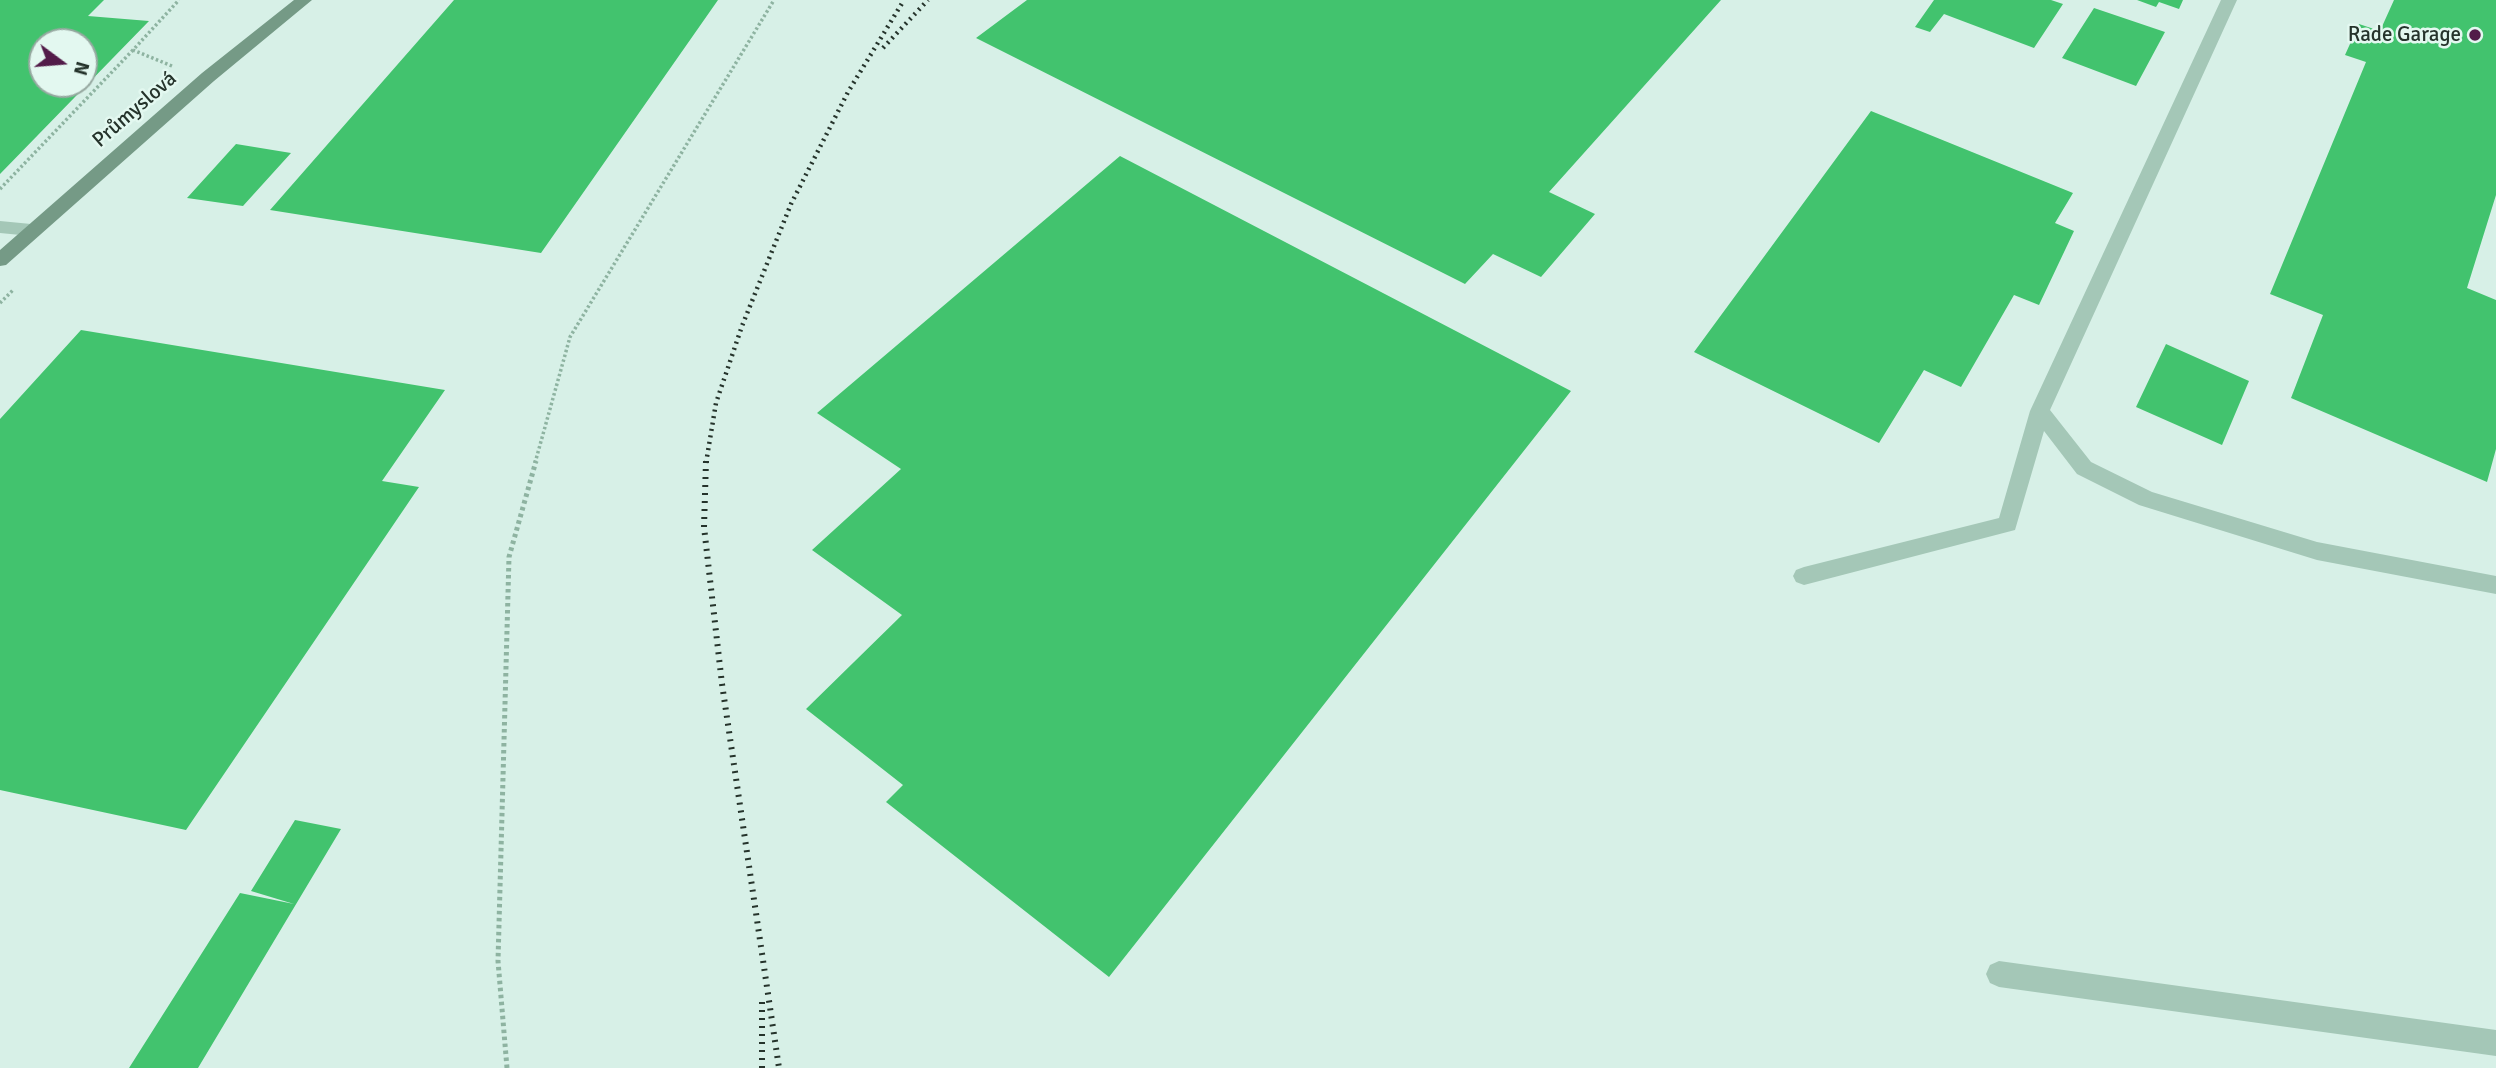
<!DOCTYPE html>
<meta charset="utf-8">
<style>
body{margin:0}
#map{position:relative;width:2496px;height:1068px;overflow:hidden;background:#d7f0e7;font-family:Signika,sans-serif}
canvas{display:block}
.north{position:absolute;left:28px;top:28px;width:70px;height:70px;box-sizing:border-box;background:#e3f8f0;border:2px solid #97a9a1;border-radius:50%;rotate:106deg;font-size:19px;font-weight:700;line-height:28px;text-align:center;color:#25332b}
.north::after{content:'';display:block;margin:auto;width:24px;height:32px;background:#521c49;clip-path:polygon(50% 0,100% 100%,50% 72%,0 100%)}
</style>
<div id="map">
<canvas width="2496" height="1068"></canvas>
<div class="north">N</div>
</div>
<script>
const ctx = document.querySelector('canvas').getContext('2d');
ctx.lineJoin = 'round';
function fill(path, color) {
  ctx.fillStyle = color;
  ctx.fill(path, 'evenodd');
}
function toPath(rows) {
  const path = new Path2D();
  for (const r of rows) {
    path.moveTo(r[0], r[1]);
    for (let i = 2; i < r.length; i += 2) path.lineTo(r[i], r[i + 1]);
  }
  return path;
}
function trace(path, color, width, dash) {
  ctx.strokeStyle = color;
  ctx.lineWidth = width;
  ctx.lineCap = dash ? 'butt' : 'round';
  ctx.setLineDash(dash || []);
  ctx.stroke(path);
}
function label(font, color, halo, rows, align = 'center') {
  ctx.font = font + ' Signika,sans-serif';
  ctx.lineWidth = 5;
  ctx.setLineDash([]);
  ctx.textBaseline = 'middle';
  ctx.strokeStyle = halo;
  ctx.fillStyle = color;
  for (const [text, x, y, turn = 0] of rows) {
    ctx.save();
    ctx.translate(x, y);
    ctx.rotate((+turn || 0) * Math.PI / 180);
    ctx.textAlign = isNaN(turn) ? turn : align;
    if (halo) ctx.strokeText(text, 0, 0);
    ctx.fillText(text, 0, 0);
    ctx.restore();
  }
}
fill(toPath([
 [0,0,104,0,88,16,149,21,0,174],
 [42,42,84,42,84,84,42,84],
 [454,0,718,0,541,253,270,210],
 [1027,0,1721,0,1549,192,1595,214,1541,277,1493,254,1465,284,976,38],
 [1934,0,2051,0,2063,4,2034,48,1944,14,1930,32,1915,27],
 [2137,0,2183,0,2179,9,2159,2,2156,7],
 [2394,0,2496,0,2496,195,2467,288,2496,300,2496,449,2487,482,2291,398,2323,315,2270,294,2366,62,2345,55,2359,24,2380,31],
 [2094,8,2165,32,2136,86,2062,58],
 [1871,111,2073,193,2055,223,2074,231,2039,305,2014,295,1961,387,1924,370,1879,443,1694,352],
 [236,144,291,153,243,206,187,198],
 [1120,156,1571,391,1109,977,886,802,903,785,806,709,902,615,812,550,901,469,817,413],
 [81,330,445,390,382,481,419,487,186,830,0,790,0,419],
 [2166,344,2249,381,2222,445,2136,407],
 [295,820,341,829,198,1068,129,1068,240,893,294,904,251,891]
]), '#42c36e');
trace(toPath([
 [172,66,133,50,179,0],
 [0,189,133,50],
 [0,303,14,289],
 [535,463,570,337,774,0]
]), '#8eb3a1', 3.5, [2.5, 2.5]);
trace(toPath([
 [507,1068,498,961,509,557,536,461]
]), '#8eb3a1', 5, [3.5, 3.5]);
fill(toPath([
 [2221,0,2237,0,2050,410,2091,462,2152,492,2317,542,2496,576,2496,594,2317,560,2139,505,2077,474,2044,431,2015,530,1804,585,1796,582,1793,576,1796,570,1804,567,1999,518,2030,411,2221,0],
 [0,221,31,224,40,230,31,236,0,233,0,221]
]), '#a4c7b7');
fill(toPath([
 [1999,961,2496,1030,2496,1056,1999,987,1990,983,1986,974,1990,965,1999,961]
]), '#a4c7b7');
fill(toPath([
 [294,0,312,0,214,81,6,265,0,266,0,250,202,73,294,0]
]), '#759a86');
trace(toPath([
 [883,48,928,0],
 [706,463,716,403,742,326,791,204,848,92,904,0]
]), '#25332b', 4.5, [2, 4.5]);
trace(toPath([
 [706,461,704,527,722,684,779,1068],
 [762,1002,762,1068]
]), '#25332b', 6, [2, 6]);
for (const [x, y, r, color] of [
 [2475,35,7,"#521c49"]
]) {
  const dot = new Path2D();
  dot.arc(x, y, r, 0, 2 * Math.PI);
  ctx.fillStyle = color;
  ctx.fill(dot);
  trace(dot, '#e3f8f0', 2.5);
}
label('21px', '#25332b', '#e3f8f0', [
 ["Rade Garage",2461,35]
], 'right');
label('21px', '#25332b', '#e3f8f0', [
 ["Průmyslová",135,110,-41]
]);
</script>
